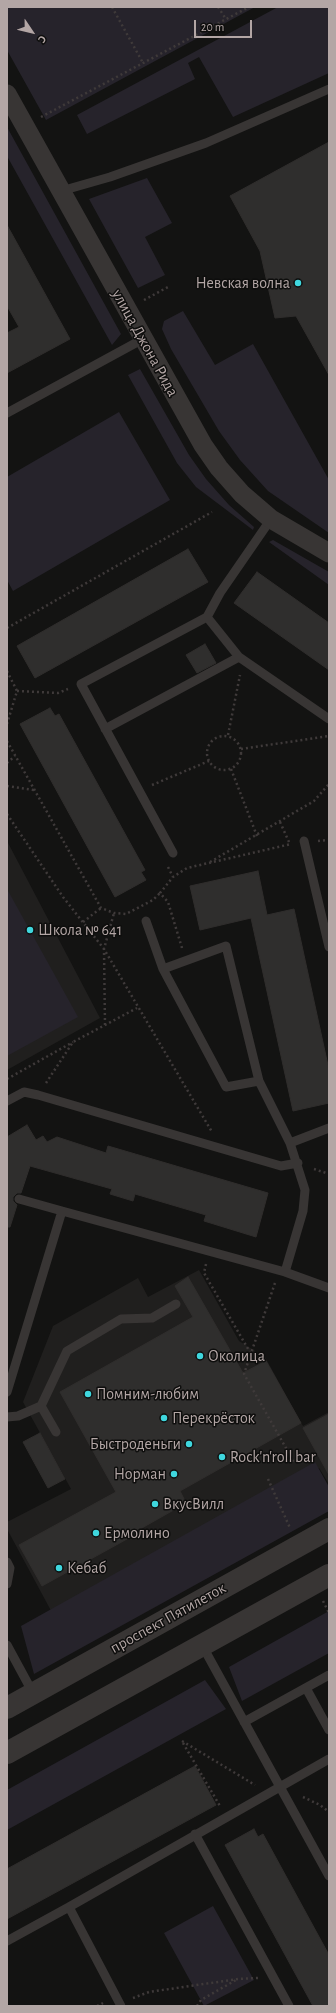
<!DOCTYPE html>
<meta charset="utf-8">
<style>
body{margin:0}
#map{position:relative;width:336px;height:2013px;overflow:hidden;background:#131312;font-family:"Alegreya Sans",sans-serif}
canvas{display:block}
.frame{position:absolute;inset:0;border:8px solid #b3a6a5;pointer-events:none}
.north{position:absolute;left:12px;top:12px;width:40px;height:40px;-webkit-text-stroke:3px #0e0e0d;paint-order:stroke;rotate:125deg;font-size:11px;font-weight:700;line-height:16px;text-align:center;color:#b3a6a5}
.north::after{content:'';display:block;margin:auto;width:14px;height:18px;background:#b3a6a5;clip-path:polygon(50% 0,100% 100%,50% 72%,0 100%)}
.scale{position:absolute;left:194px;top:20px;width:58px;height:18px;box-sizing:border-box;border:2px solid #b3a6a5;border-top:0;padding-left:5px;font-size:12px;line-height:14px;white-space:nowrap;color:#b3a6a5;-webkit-text-stroke:3px #0e0e0d;paint-order:stroke}
</style>
<div id="map">
<canvas width="336" height="2013"></canvas>
<div class="frame"></div>
<div class="north">С</div>
<div class="scale">20 m</div>
</div>
<script>
const ctx = document.querySelector('canvas').getContext('2d');
ctx.lineJoin = 'round';
function fill(path, color) {
  ctx.fillStyle = color;
  ctx.fill(path, 'evenodd');
}
function toPath(rows) {
  const path = new Path2D();
  for (const r of rows) {
    if (r.length === 3) {
      path.moveTo(r[0] + r[2], r[1]);
      path.arc(r[0], r[1], r[2], 0, 2 * Math.PI);
      continue;
    }
    path.moveTo(r[0], r[1]);
    for (let i = 2; i < r.length; i += 2) path.lineTo(r[i], r[i + 1]);
  }
  return path;
}
function trace(path, color, width, dash) {
  ctx.strokeStyle = color;
  ctx.lineWidth = width;
  ctx.lineCap = dash ? 'butt' : 'round';
  ctx.setLineDash(dash || []);
  ctx.stroke(path);
}
function label(font, color, halo, rows, align = 'center') {
  ctx.font = font + ' "Alegreya Sans",sans-serif';
  ctx.lineWidth = 3;
  ctx.setLineDash([]);
  ctx.textBaseline = 'middle';
  ctx.strokeStyle = halo;
  ctx.fillStyle = color;
  for (const [text, x, y, turn = 0] of rows) {
    ctx.save();
    ctx.translate(x, y);
    ctx.rotate((+turn || 0) * Math.PI / 180);
    ctx.textAlign = isNaN(turn) ? turn : align;
    if (halo) ctx.strokeText(text, 0, 0);
    ctx.fillText(text, 0, 0);
    ctx.restore();
  }
}
fill(toPath([
 [7,841,100,1018,7,1070],
 [199,1270,239,1341,265,1357,303,1426,329,1412,329,1484,319,1468,56,1620,7,1529,7,1522,71,1489,23,1402,53,1326,138,1278,148,1297]
]), '#201f1e');
fill(toPath([
 [7,7,255,7,46,120,7,50],
 [278,7,329,7,329,73,233,117,199,57,188,63,195,79,87,134,77,115],
 [7,127,121,334,112,345,7,156],
 [147,178,172,223,145,237,165,275,138,288,89,199],
 [183,311,215,365,253,344,329,480,329,533,268,491,240,460,219,431,171,349,162,329,164,321],
 [140,369,189,455,206,479,229,505,254,527,253,530,196,487,177,463,128,375],
 [119,412,170,500,13,591,7,580,7,477],
 [273,540,329,572,329,585,269,542],
 [7,889,78,1017,7,1056],
 [315,1462,329,1487,329,1511,34,1674,21,1626],
 [329,1611,329,1653,242,1701,229,1667],
 [205,1680,226,1709,7,1830,7,1790],
 [213,1906,254,1980,204,2006,164,1933]
]), '#26232b');
const building = toPath([
 [329,142,329,375,296,316,275,318,260,251,230,196,329,142],
 [7,225,70,339,7,373,7,333,19,327,7,306,7,225],
 [188,549,208,582,35,678,17,646,188,549],
 [257,572,329,623,329,670,234,603,257,572],
 [205,644,216,663,197,673,186,655,205,644],
 [50,708,55,716,59,714,145,870,141,872,146,880,115,897,20,724,50,708],
 [258,871,267,915,294,909,329,1070,329,1103,293,1111,251,918,200,930,190,886,258,871],
 [27,1125,36,1140,43,1136,47,1142,57,1137,106,1153,108,1146,268,1193,256,1237,204,1221,206,1215,135,1194,133,1201,110,1194,112,1189,30,1166,21,1193,17,1193,13,1197,13,1201,17,1205,10,1227,7,1227,7,1137,27,1125],
 [188,1277,243,1373,266,1361,301,1423,180,1491,186,1503,126,1537,127,1539,42,1586,19,1545,116,1492,60,1392,193,1317,175,1286,188,1277],
 [329,1414,329,1475,303,1428,329,1414],
 [40,1433,65,1479,48,1488,23,1442,40,1433],
 [195,1766,216,1805,7,1919,7,1869,195,1766],
 [254,1829,258,1837,263,1834,329,1955,329,2006,313,2006,225,1845,254,1829]
]);
fill(building, '#2f2e2d');
trace(building, '#2f2d2c', 1);
trace(toPath([
 [112,7,143,63],
 [218,7,226,19],
 [41,117,249,7],
 [144,300,168,287],
 [7,628,212,512],
 [7,671,17,691,7,724],
 [17,691,58,693,68,689],
 [228,735,240,675],
 [224,753,17],
 [7,741,101,908,114,913,126,914,153,900,160,893],
 [241,749,329,736],
 [7,763,15,756],
 [231,769,257,836],
 [152,785,209,761],
 [7,786,34,790],
 [7,814,63,897,104,949,212,1132],
 [280,822,289,842],
 [318,841,329,840],
 [210,862,314,801,329,784],
 [168,867,173,877],
 [83,922,101,908],
 [182,948,168,902,160,893,173,877,187,868,291,844],
 [105,1025,104,949,114,913],
 [7,1079,73,1042],
 [46,1083,73,1042,137,1008],
 [314,1169,329,1174],
 [206,1264,204,1273,251,1354],
 [275,1283,244,1374,295,1464],
 [268,1479,290,1528],
 [323,1601,329,1613],
 [182,1741,255,1785],
 [183,1743,220,1806],
 [303,1797,320,1805,329,1812],
 [133,1998,149,1992,238,1979,258,1978],
 [97,2006,103,2003],
 [197,2006,201,2000,236,1980]
]), '#3f3a3a', 2.5, [2, 3]);
trace(toPath([
 [61,191,110,177,206,143,329,89],
 [7,413,143,339],
 [271,519,220,593,207,617,239,657,329,719],
 [105,729,239,657],
 [304,841,329,947],
 [173,853,81,684,207,617],
 [146,921,163,969],
 [259,1081,226,1087,163,969,226,946,259,1081,290,1143,305,1190,303,1211,285,1272],
 [7,1101,24,1092,38,1095,281,1166,298,1163],
 [290,1143,329,1128],
 [19,1199,62,1211],
 [7,1392,62,1211,285,1272,329,1288],
 [41,1406,56,1432],
 [7,1417,18,1416,41,1406,67,1351,121,1319,152,1318,176,1304],
 [7,1562,10,1568,7,1584],
 [7,1645,33,1693],
 [202,1645,329,1876],
 [306,1688,329,1730],
 [244,1722,329,1675],
 [195,1834,289,2006],
 [69,1907,329,1759],
 [7,1941,69,1907,121,2006]
]), '#383534', 9);
trace(toPath([
 [7,94,203,445,219,468,242,494,271,519,329,553]
]), '#383534', 19);
trace(toPath([
 [7,1708,329,1529],
 [7,1753,329,1575]
]), '#383534', 22);
for (const [x, y, r, color] of [
 [298,283,4,"#3fd7de"],
 [30,930,4,"#3fd7de"],
 [200,1356,4,"#3fd7de"],
 [88,1394,4,"#3fd7de"],
 [164,1418,4,"#3fd7de"],
 [189,1444,4,"#3fd7de"],
 [222,1457,4,"#3fd7de"],
 [174,1474,4,"#3fd7de"],
 [155,1504,4,"#3fd7de"],
 [96,1533,4,"#3fd7de"],
 [59,1568,4,"#3fd7de"]
]) {
  const dot = new Path2D();
  dot.arc(x, y, r, 0, 2 * Math.PI);
  ctx.fillStyle = color;
  ctx.fill(dot);
  trace(dot, '#0e0e0d', 1.5);
}
label('16px', '#b3a6a5', '#0e0e0d', [
 ["Невская волна",290,283,"right"],
 ["Школа № 641",38,930],
 ["Околица",208,1356],
 ["Помним-любим",96,1394],
 ["Перекрёсток",172,1418],
 ["Быстроденьги",181,1444,"right"],
 ["Rock'n'roll bar",230,1457],
 ["Норман",166,1474,"right"],
 ["ВкусВилл",163,1504],
 ["Ермолино",104,1533],
 ["Кебаб",67,1568]
], 'left');
label('16px', '#b3a6a5', '#0e0e0d', [
 ["улица Джона Рида",145,343,61],
 ["проспект Пятилеток",168,1618,-29]
]);
</script>
